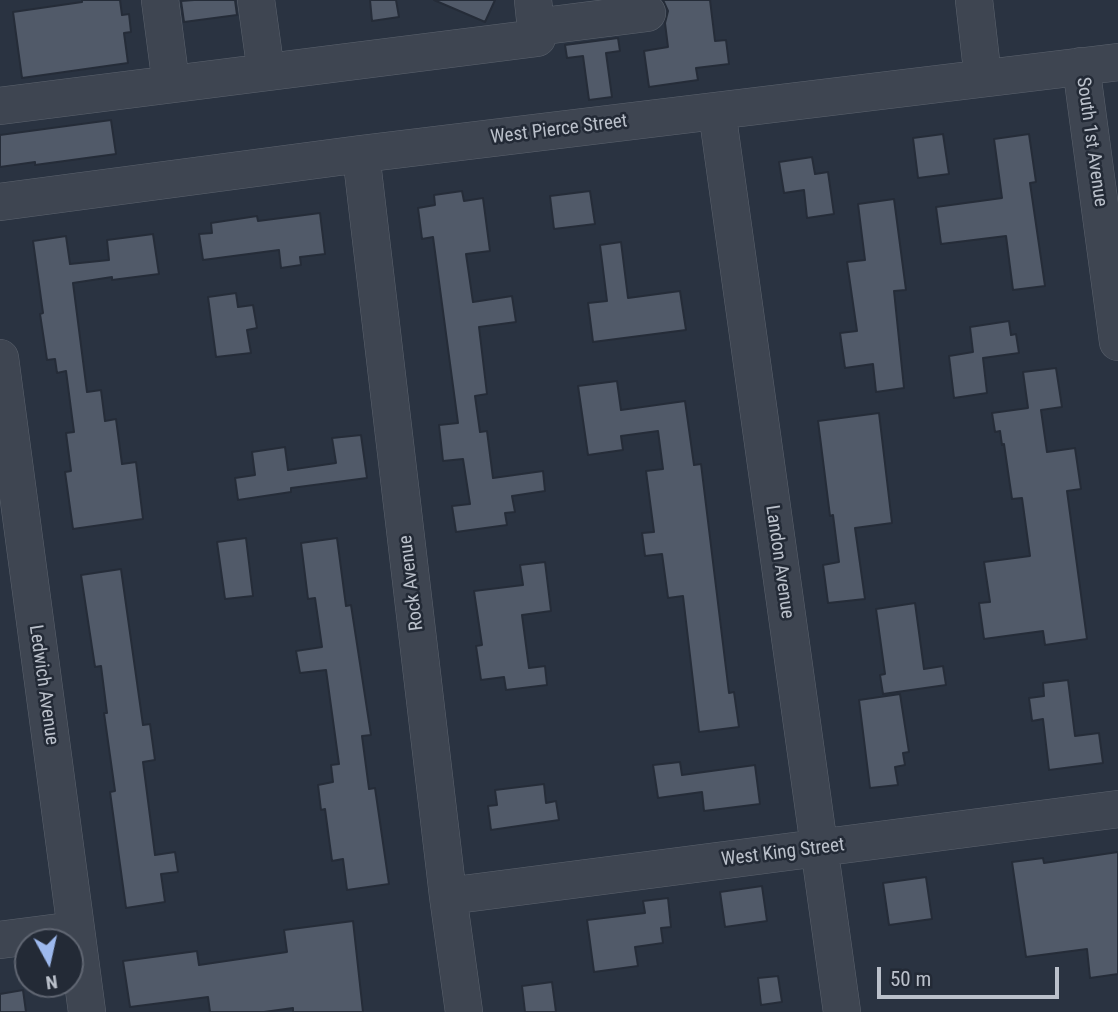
<!DOCTYPE html>
<style>
body{margin:0}
#map{position:relative;width:1118px;height:1012px;overflow:hidden;background:#2a3341;font-family:"Roboto Condensed",sans-serif}
canvas{display:block}
.north{position:absolute;left:14px;top:928px;width:70px;height:70px;box-sizing:border-box;background:#232a36;border:2px solid #606672;border-radius:50%;rotate:172deg;font-size:19px;font-weight:700;line-height:28px;text-align:center;color:#bbc1cb}
.north::after{content:'';display:block;margin:auto;width:24px;height:32px;background:#9db9ee;clip-path:polygon(50% 0,100% 100%,50% 72%,0 100%)}
.scale{position:absolute;left:877px;top:967px;width:182px;height:32px;box-sizing:border-box;border:4px solid #bbc1cb;border-top:0;padding-left:9px;font-size:21px;line-height:24px;white-space:nowrap;color:#bbc1cb;-webkit-text-stroke:5px #232a36;paint-order:stroke}
</style>
<div id="map">
<canvas width="1118" height="1012"></canvas>
<div class="north">N</div>
<div class="scale">50 m</div>
</div>
<script>
const ctx = document.querySelector('canvas').getContext('2d');
ctx.lineJoin = 'round';
function fill(path, color) {
  ctx.fillStyle = color;
  ctx.fill(path, 'evenodd');
}
function toPath(rows) {
  const path = new Path2D();
  for (const r of rows) {
    path.moveTo(r[0], r[1]);
    for (let i = 2; i < r.length; i += 2) path.lineTo(r[i], r[i + 1]);
  }
  return path;
}
function trace(path, color, width, dash) {
  ctx.strokeStyle = color;
  ctx.lineWidth = width;
  ctx.lineCap = dash ? 'butt' : 'round';
  ctx.setLineDash(dash || []);
  ctx.stroke(path);
}
function label(font, color, halo, rows, align = 'center') {
  ctx.font = font + ' "Roboto Condensed",sans-serif';
  ctx.lineWidth = 5;
  ctx.setLineDash([]);
  ctx.textBaseline = 'middle';
  ctx.strokeStyle = halo;
  ctx.fillStyle = color;
  for (const [text, x, y, turn = 0] of rows) {
    ctx.save();
    ctx.translate(x, y);
    ctx.rotate((+turn || 0) * Math.PI / 180);
    ctx.textAlign = isNaN(turn) ? turn : align;
    if (halo) ctx.strokeText(text, 0, 0);
    ctx.fillText(text, 0, 0);
    ctx.restore();
  }
}
const building = toPath([
 [82,0,120,0,122,15,129,14,131,32,124,33,128,63,22,78,13,12,82,2,82,0],
 [194,0,235,0,237,15,184,22,181,1,194,0],
 [370,0,396,0,399,17,372,21,370,0],
 [434,0,495,0,485,22,434,0],
 [663,0,710,0,715,41,726,40,729,64,696,68,698,80,649,87,644,51,668,47,665,23,668,11,663,0],
 [618,38,620,51,606,53,612,97,589,100,583,56,567,58,565,45,618,38],
 [111,120,116,154,35,165,35,162,0,167,0,135,111,120],
 [943,134,949,174,918,178,913,138,943,134],
 [1029,134,1036,182,1030,183,1045,286,1013,290,1006,236,941,244,936,207,1002,198,994,139,1029,134],
 [812,157,815,174,828,172,834,214,807,218,804,190,784,193,779,162,812,157],
 [462,191,464,201,483,198,490,251,466,254,473,302,512,296,516,322,479,327,487,394,475,396,480,432,487,431,493,478,543,471,545,491,512,496,515,512,505,513,507,525,456,532,452,506,470,504,463,459,443,461,439,425,458,423,433,237,422,239,418,208,435,205,434,195,462,191],
 [590,191,595,224,554,229,550,196,590,191],
 [894,199,906,290,894,291,904,388,876,392,873,364,845,368,840,333,857,331,847,262,865,260,858,204,894,199],
 [320,213,325,254,300,257,301,265,281,268,279,250,203,260,199,234,212,233,211,223,257,216,258,221,320,213],
 [153,234,159,274,112,280,112,277,73,283,87,392,101,390,105,421,116,419,122,464,136,462,143,519,73,529,65,472,71,471,66,433,74,432,66,371,57,373,55,359,47,360,40,314,43,313,33,241,66,236,70,264,109,260,107,240,153,234],
 [621,242,628,298,680,291,686,330,593,342,588,303,607,301,600,245,621,242],
 [236,293,238,307,253,305,257,328,247,330,251,353,216,357,208,297,236,293],
 [1009,321,1011,335,1016,334,1019,353,983,358,987,393,954,398,949,356,973,352,970,327,1009,321],
 [1056,368,1062,407,1041,410,1047,452,1075,448,1081,489,1067,491,1087,639,1045,645,1043,631,984,639,979,603,990,602,984,562,1030,556,1022,498,1012,499,1004,444,1002,445,1000,431,995,432,992,413,1028,408,1023,372,1056,368],
 [617,381,621,410,685,401,694,465,701,464,729,693,734,692,739,727,699,732,683,596,668,598,662,554,645,556,642,533,654,532,646,471,663,469,658,431,621,436,623,450,588,455,578,386,617,381],
 [879,413,892,523,855,528,865,599,828,603,823,565,839,562,833,515,830,516,818,421,879,413],
 [361,435,367,478,291,488,291,492,238,500,235,478,255,475,252,452,285,447,288,470,336,463,332,438,361,435],
 [246,538,253,596,225,599,217,542,246,538],
 [337,538,346,606,351,605,371,735,362,736,369,789,375,788,389,884,347,890,343,859,332,861,325,809,321,810,318,785,333,782,331,765,339,764,326,670,300,673,296,651,322,647,315,598,308,599,301,543,337,538],
 [545,562,551,611,522,615,529,668,545,666,547,685,506,690,504,677,481,680,476,646,482,645,474,591,523,585,520,565,545,562],
 [121,569,143,725,150,724,155,760,143,762,155,855,175,852,178,872,161,874,165,902,126,908,110,792,115,791,104,713,107,713,101,666,95,667,81,575,121,569],
 [915,603,924,669,943,666,946,685,883,694,880,675,885,674,876,609,915,603],
 [1068,680,1075,736,1099,733,1103,763,1049,770,1043,719,1032,721,1029,698,1044,696,1043,683,1068,680],
 [900,694,909,752,903,753,905,765,895,767,898,785,870,788,859,700,900,694],
 [680,762,682,775,755,765,760,804,704,811,702,792,658,798,653,765,680,762],
 [544,784,546,803,556,801,559,820,491,830,488,806,497,805,495,790,544,784],
 [1118,852,1118,974,1090,978,1087,949,1026,957,1012,862,1043,858,1044,863,1118,852],
 [926,877,932,919,889,925,883,883,926,877],
 [762,886,767,921,725,927,720,892,762,886],
 [668,898,671,927,661,928,663,943,635,947,638,966,594,972,587,920,645,913,643,901,668,898],
 [353,921,363,1012,293,1012,293,1008,264,1012,210,1012,208,997,130,1007,123,961,197,951,199,965,287,952,284,930,353,921],
 [778,976,782,1002,761,1005,758,978,778,976],
 [552,982,556,1012,525,1012,522,986,552,982],
 [23,990,26,1012,0,1012,0,994,23,990]
]);
fill(building, '#515a69');
trace(building, '#252c38', 2);
const minor = toPath([
 [160,0,171,84],
 [256,0,266,72],
 [974,0,983,78],
 [536,27,647,13],
 [1081,66,1118,342],
 [0,106,537,38,533,0],
 [717,111,842,1012],
 [361,154,448,896,464,1012],
 [0,202,361,154,1118,62],
 [0,358,87,1012],
 [448,896,1118,809],
 [0,940,76,930]
]);
trace(minor, '#5c636e', 38);
trace(minor, '#3e4551', 37);
label('19px', '#bbc1cb', '#232a36', [
 ["West Pierce Street",559,130,-7],
 ["South 1st Avenue",1091,142,82],
 ["Landon Avenue",779,562,82],
 ["Rock Avenue",412,583,-97],
 ["Ledwich Avenue",43,685,82],
 ["West King Street",783,853,-7]
]);
</script>
